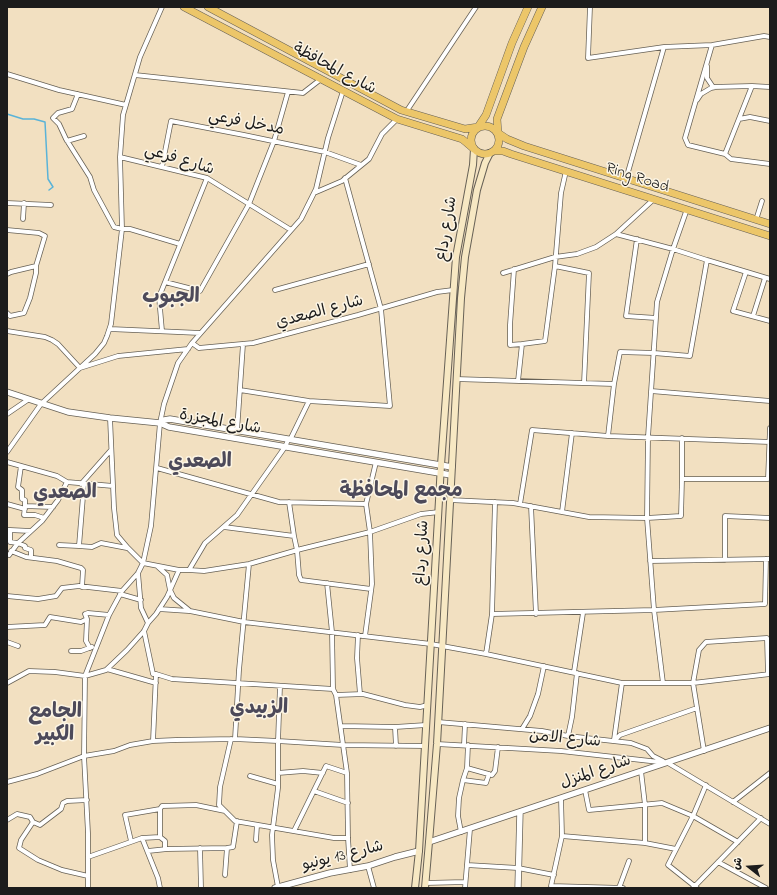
<!DOCTYPE html>
<meta charset="utf-8">
<style>
body{margin:0}
#map{position:relative;width:777px;height:895px;overflow:hidden;background:#f2e0c1;font-family:"Indie Flower","Playpen Sans Arabic",sans-serif}
canvas{display:block}
.frame{position:absolute;inset:0;border:8px solid #1c1c1c;pointer-events:none}
.north{position:absolute;left:729px;top:847px;width:40px;height:40px;-webkit-text-stroke:3px #fcf5e5;paint-order:stroke;rotate:287deg;font-size:11px;font-weight:700;line-height:16px;text-align:center;color:#1c1c1c}
.north::after{content:'';display:block;margin:auto;width:14px;height:18px;background:#1c1c1c;clip-path:polygon(50% 0,100% 100%,50% 72%,0 100%)}
</style>
<div id="map">
<canvas width="777" height="895"></canvas>
<div class="frame"></div>
<div class="north">ش</div>
</div>
<script>
const ctx = document.querySelector('canvas').getContext('2d');
ctx.lineJoin = 'round';
function toPath(rows) {
  const path = new Path2D();
  for (const r of rows) {
    if (r.length === 3) {
      path.moveTo(r[0] + r[2], r[1]);
      path.arc(r[0], r[1], r[2], 0, 2 * Math.PI);
      continue;
    }
    path.moveTo(r[0], r[1]);
    for (let i = 2; i < r.length; i += 2) path.lineTo(r[i], r[i + 1]);
  }
  return path;
}
function trace(path, color, width, dash) {
  ctx.strokeStyle = color;
  ctx.lineWidth = width;
  ctx.lineCap = dash ? 'butt' : 'round';
  ctx.setLineDash(dash || []);
  ctx.stroke(path);
}
function label(font, color, halo, rows, align = 'center') {
  ctx.font = font + ' "Indie Flower","Playpen Sans Arabic",sans-serif';
  ctx.lineWidth = 3;
  ctx.setLineDash([]);
  ctx.textBaseline = 'middle';
  ctx.strokeStyle = halo;
  ctx.fillStyle = color;
  for (const [text, x, y, turn = 0] of rows) {
    ctx.save();
    ctx.translate(x, y);
    ctx.rotate((+turn || 0) * Math.PI / 180);
    ctx.textAlign = isNaN(turn) ? turn : align;
    if (halo) ctx.strokeText(text, 0, 0);
    ctx.fillText(text, 0, 0);
    ctx.restore();
  }
}
trace(toPath([
 [7,114,23,119,34,119,45,122,48,179,53,187,49,190]
]), '#5ab3d8', 1.5);
const minor = toPath([
 [590,7,588,58,664,47],
 [712,45,685,138,688,145,725,154,752,86,770,87],
 [707,66,707,78,713,87,752,86],
 [7,74,59,90,126,105],
 [135,75,303,93,321,79],
 [78,94,72,109,58,113,53,118,59,124,66,139,90,177,94,190,114,227,122,229,130,229,180,244],
 [697,100,701,94,711,88,716,87],
 [406,112,476,7],
 [739,119,750,117,770,121],
 [67,141,84,136],
 [725,154,731,159,770,164],
 [120,157,207,178,291,230],
 [162,167,171,121,244,135,325,152,361,165],
 [626,179,664,47,712,45,764,36,770,37],
 [314,193,342,181,369,159,382,134,397,119],
 [654,199,616,234,673,249,707,260],
 [7,203,51,205],
 [23,219,24,203],
 [756,220,762,201],
 [7,230,39,233,45,236,36,266,11,272,7,274],
 [637,239,626,316,656,318],
 [555,266,561,193,566,171],
 [514,269,510,325,510,345,522,344],
 [746,272,733,311,770,321],
 [503,273,555,257,577,254,596,247,616,234],
 [165,282,200,291,249,204,274,141,288,92],
 [275,290,369,264],
 [7,313,10,316,24,313,30,298,36,273,36,266],
 [753,316,765,278],
 [110,329,200,333],
 [7,331,45,337,52,340,58,344,80,368,118,356,188,349],
 [162,331,159,297,207,178],
 [192,343,199,348,253,343,358,315,437,292,453,290],
 [456,379,614,384,608,436],
 [518,381,522,344,545,341,555,266,589,273,584,383],
 [614,384,620,352,654,353,690,356,707,260,770,279],
 [240,390,309,401,390,406,381,309,345,178],
 [651,391,770,401],
 [7,414,29,399],
 [110,418,114,508,117,535,128,548,143,563,179,570],
 [237,431,243,344],
 [682,438,682,479,768,479,770,428],
 [290,440,309,401],
 [7,452,41,404,95,354,104,343,107,336,111,324,122,229,120,157,123,115,140,57,162,7],
 [7,462,57,476,67,482],
 [21,466,18,487,22,490,22,499,25,500,25,506,53,507],
 [157,468,279,502,366,504],
 [81,484,111,450],
 [84,484,79,546,92,547,101,543,127,548],
 [450,500,513,503,589,517,647,518,681,516,682,479],
 [7,504,25,509],
 [520,504,532,430,608,436,770,442],
 [25,506,24,515,35,515,44,518],
 [531,506,536,614],
 [562,512,572,433],
 [224,527,294,536,289,502],
 [7,530,10,530,10,542,18,543,25,546,25,548,31,550,31,557],
 [10,530,30,531],
 [294,536,297,550,299,575,301,580,371,589],
 [59,545,79,546],
 [11,551,26,557,57,561,81,568,83,570,82,587],
 [7,554,9,555,18,543,42,521,58,500,67,482,113,486],
 [725,560,725,516,770,518],
 [650,561,770,559],
 [157,566,167,575,170,590,174,598,190,611,244,622,431,644,486,654,622,683,693,683,770,674],
 [189,570,204,571,249,564,301,549,370,532,421,514,439,512],
 [138,573,141,608,148,623],
 [327,583,332,632,333,689],
 [120,594,141,600],
 [7,596,38,599,56,596,62,588,79,586,122,591],
 [159,609,189,611],
 [492,614,654,610,765,604,766,559],
 [87,619,86,641,90,648],
 [7,627,45,625,50,617,81,622,87,619,85,614,88,613,109,615],
 [144,631,153,674,156,674,172,679,333,689,336,695,363,694,405,705,420,707,428,705],
 [358,635,357,658,360,694],
 [365,636,372,584,370,532,366,504,376,462],
 [7,642,18,646],
 [71,651,81,651,92,647],
 [486,654,492,614,495,502],
 [107,669,156,683],
 [574,672,583,613],
 [7,683,29,671,55,672,85,676,106,670,127,650,144,631,148,623,156,614,167,597,179,570,189,570,205,543,237,515,285,447,288,440],
 [663,683,654,610,647,518,648,437,657,302,673,249,687,209],
 [336,695,347,773,348,838,350,870],
 [438,722,542,731,568,736,631,743,647,749,653,756,663,761],
 [341,726,395,727,426,725],
 [395,727,396,746],
 [522,729,530,716,538,694,544,666],
 [568,736,572,717,577,673],
 [231,739,220,787,219,805,235,821,334,838,348,838],
 [235,739,239,670,249,564],
 [614,740,622,683],
 [153,741,156,674],
 [614,741,620,735,697,708],
 [437,744,561,751,668,763,770,824],
 [464,745,465,724],
 [468,745,467,768,463,780,486,783,489,774],
 [704,751,693,683,699,650,706,642,767,638,768,674],
 [467,768,492,775,495,771,498,747],
 [641,771,645,805,645,843],
 [278,773,303,771,323,773],
 [250,776,278,784],
 [7,782,37,774,84,756,114,751,130,745,153,741,176,740,235,739,278,741,343,745,425,746],
 [706,785,693,816,738,842],
 [585,790,589,810,662,803,693,816,668,865,697,888],
 [314,791,348,803],
 [561,798,562,836,645,843,676,849],
 [87,800,67,801,63,803,61,809,40,825,33,822,21,840,19,848,38,860,62,870,88,876],
 [733,802,770,773],
 [160,809,162,806,196,805,225,811],
 [7,820,17,814,30,817,33,822],
 [294,831,326,766,347,773],
 [461,832,458,816,459,798,463,780],
 [562,836,551,886,623,888],
 [160,837,165,841,165,849],
 [256,840,257,825],
 [131,841,125,815,160,809,160,837,142,838],
 [200,848,201,888],
 [227,848,233,847,237,821],
 [148,851,167,849,227,848,225,875],
 [88,857,142,838,158,878,160,888],
 [718,862,766,888],
 [467,865,518,868,554,875],
 [368,866,374,888],
 [425,883,465,882],
 [278,887,273,860,272,835,278,788,278,741,280,686],
 [88,888,88,833,84,756,85,676,109,615,122,591,138,573,143,563,151,526,160,423,164,404,178,363,192,343,301,219,316,189,328,138,343,91],
 [465,888,470,829],
 [619,888,629,861],
 [693,888,761,818]
]);
const tertiary = toPath([
 [7,392,68,412,110,418,160,423],
 [160,423,164,420,170,419,452,467],
 [160,423,169,427,451,475],
 [429,842,770,728],
 [275,888,330,873,368,866,395,857,419,851],
 [518,888,520,812]
]);
const secondary = toPath([
 [415,888,419,851,441,465,456,257,473,165,474,149],
 [425,888,429,842,437,744,461,298,465,257,477,190,485,163,490,153]
]);
const primary = toPath([
 [184,7,397,119,462,139,467,143,474,149],
 [208,7,401,110,465,129,478,127,486,115,512,43,528,7],
 [542,7,524,47,497,119,498,133,507,139,524,146,770,224],
 [485,140,14],
 [494,151,503,151,511,154,770,236]
]);
trace(minor, '#676156', 5.5);
trace(tertiary, '#676156', 7);
trace(secondary, '#676156', 8);
trace(primary, '#676156', 8);
trace(minor, '#fff', 4);
trace(tertiary, '#fff', 5.5);
trace(secondary, '#f7e8c3', 6);
trace(primary, '#ecc669', 7);
label('16px', '#1c1c1c', '#fcf5e5', [
 ["شارع المحافظة",334,70,28],
 ["مدخل فرعي",246,124,11],
 ["شارع فرعي",179,161,17],
 ["Ring Road",637,179,18],
 ["شارع رداع",448,229,-81],
 ["شارع الصعدي",320,313,-15],
 ["شارع المجزرة",220,423,10],
 ["شارع رداع",423,553,-87],
 ["شارع الامن",565,740,5],
 ["شارع المنزل",596,773,-19],
 ["شارع 13 يونيو",343,857,-14]
]);
label('bold 20px', '#4d4a5a', '#fcf5e5', [
 ["الجبوب",171,299],
 ["الصعدي",200,464],
 ["مجمع المحافظة",401,493],
 ["الصعدي",65,495],
 ["الزبيدي",259,710],
 ["الجامع",55,714],
 ["الكبير",55,737]
]);
</script>
